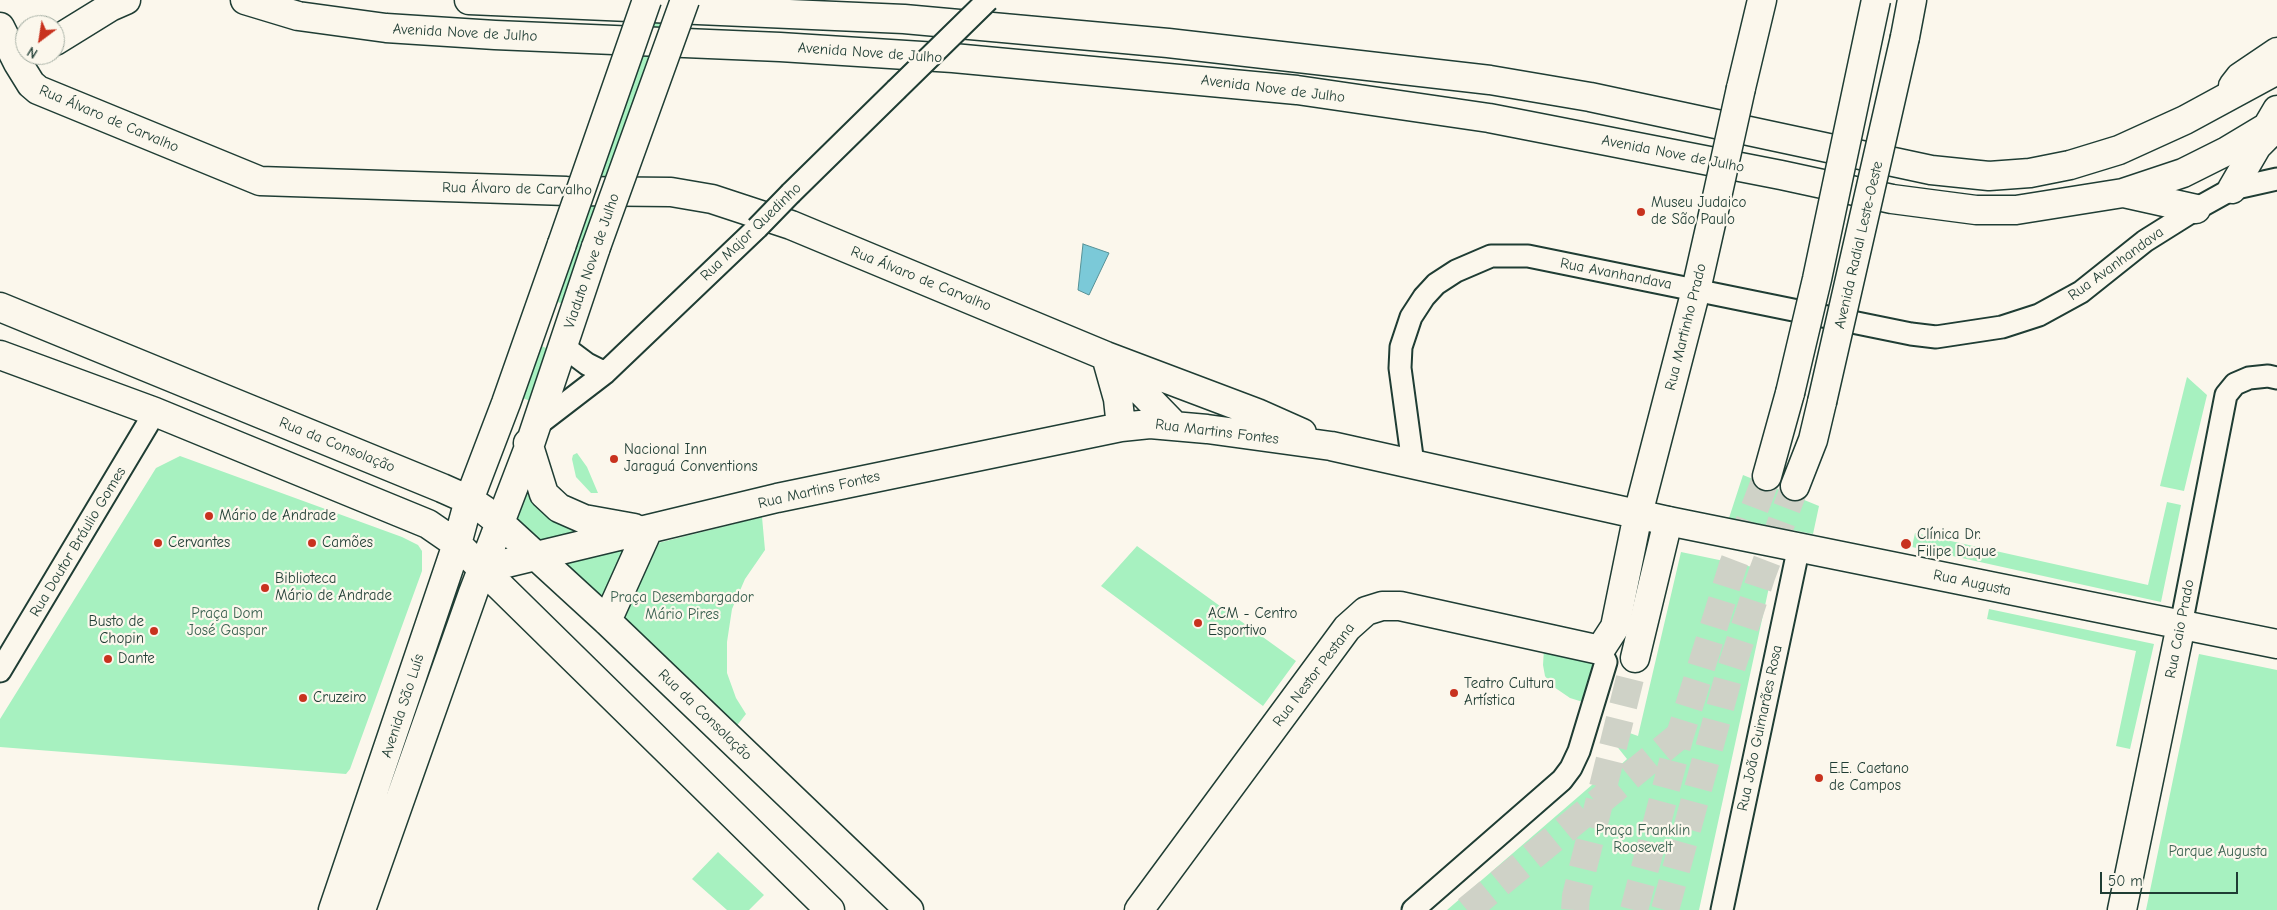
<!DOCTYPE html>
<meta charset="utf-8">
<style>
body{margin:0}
#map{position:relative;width:2277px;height:910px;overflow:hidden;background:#fbf7ec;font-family:"Comic Neue",sans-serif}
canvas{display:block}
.north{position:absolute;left:15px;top:15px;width:50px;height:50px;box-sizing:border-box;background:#fbf7ec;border:1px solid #a3ada2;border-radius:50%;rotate:211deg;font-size:14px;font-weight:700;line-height:20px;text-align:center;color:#1f3d34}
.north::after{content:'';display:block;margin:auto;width:18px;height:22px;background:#c8321e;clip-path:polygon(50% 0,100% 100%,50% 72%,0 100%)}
.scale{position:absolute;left:2100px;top:872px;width:138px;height:22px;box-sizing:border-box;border:2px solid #1f3d34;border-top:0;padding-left:6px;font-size:15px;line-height:18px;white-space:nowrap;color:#1f3d34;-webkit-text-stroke:4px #fbf7ec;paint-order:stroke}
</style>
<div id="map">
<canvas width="2277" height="910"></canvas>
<div class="north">N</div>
<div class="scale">50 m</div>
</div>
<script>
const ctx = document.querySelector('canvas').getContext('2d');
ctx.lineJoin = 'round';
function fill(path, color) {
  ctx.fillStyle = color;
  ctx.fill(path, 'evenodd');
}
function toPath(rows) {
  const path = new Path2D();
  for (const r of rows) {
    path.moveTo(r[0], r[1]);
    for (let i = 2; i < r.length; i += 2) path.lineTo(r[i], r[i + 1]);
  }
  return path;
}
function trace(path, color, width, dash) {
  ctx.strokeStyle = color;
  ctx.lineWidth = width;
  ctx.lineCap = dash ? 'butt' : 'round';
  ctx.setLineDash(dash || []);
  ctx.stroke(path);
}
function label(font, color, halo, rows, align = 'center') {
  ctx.font = font + ' "Comic Neue",sans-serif';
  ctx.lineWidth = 4.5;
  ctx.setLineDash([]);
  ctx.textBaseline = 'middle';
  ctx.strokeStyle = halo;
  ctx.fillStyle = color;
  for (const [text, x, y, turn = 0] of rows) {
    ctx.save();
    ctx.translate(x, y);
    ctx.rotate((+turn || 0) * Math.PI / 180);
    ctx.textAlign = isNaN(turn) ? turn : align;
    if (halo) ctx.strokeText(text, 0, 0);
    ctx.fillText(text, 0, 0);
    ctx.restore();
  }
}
fill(toPath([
 [661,0,670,0,563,304,555,301],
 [541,346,549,349,531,401,522,398],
 [2187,377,2207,395,2184,491,2160,486],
 [577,453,587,467,598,493,591,493,576,477,572,459,573,455],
 [180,456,402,537,418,545,422,551,422,571,350,769,346,774,0,747,0,719,156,468],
 [1743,475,1819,506,1813,534,1729,518],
 [528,484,588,532,540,544,513,518],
 [2167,502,2181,505,2161,602,1912,547,1915,533,2148,585],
 [762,517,765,550,745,579,732,609,727,642,727,673,736,698,746,714,735,728,623,620,654,544],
 [634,546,606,604,554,559],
 [1137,546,1296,661,1263,706,1101,586],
 [1681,552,1767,570,1771,578,1699,910,1447,910,1600,778,1603,781,1627,759,1615,744,1613,727,1638,736],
 [1989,609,2154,644,2130,749,2116,746,2136,651,1987,619],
 [1544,649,1592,660,1596,668,1586,703,1570,698,1551,685,1545,676,1543,665],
 [2199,654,2277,670,2277,910,2146,910],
 [718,852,764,895,749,910,727,910,692,879]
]), '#a7f1c0');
const water = toPath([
 [1083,244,1109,253,1089,295,1078,290,1083,244]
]);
fill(water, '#7bc9d8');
trace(water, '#569196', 1);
trace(toPath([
 [1467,910,1680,735],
 [1575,910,1576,896,1635,658],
 [1634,910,1680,735,1733,565,1767,476],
 [1665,910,1729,675,1762,574,1795,486]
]), '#cfd2c7', 28, [28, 14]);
const street = toPath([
 [791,193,896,90],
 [563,346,587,364,605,373],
 [536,426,605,373,757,228],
 [1413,464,1400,368,1401,347,1411,317,1424,297,1436,284,1456,271,1491,256,1528,256,1911,334,1936,337,2002,327,2039,315,2081,292,2145,241,2196,209,2232,189,2277,179],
 [2181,625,2226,395,2235,384,2249,378,2268,376,2277,378],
 [0,671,155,412],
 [1413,910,1562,780,1571,768,1579,751,1606,662,1600,650],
 [1722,910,1799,546]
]);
const secondary = toPath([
 [0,27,18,63,31,84,38,90,260,181,567,191,671,192,712,199,791,225,1106,356,1257,413,1302,433],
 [55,41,110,7,126,0],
 [2233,86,2240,77,2277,52],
 [1741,88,1762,0],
 [2232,189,2257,146,2277,126],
 [0,307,442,488,469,500,484,510,499,522,607,621,909,910],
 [0,355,155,412,428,524,457,544,830,910],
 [1107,360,1118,399,1121,427],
 [1111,360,1174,425],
 [528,443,544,494,559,508,584,519,634,528],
 [482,569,777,498,1121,427,1150,424,1207,429,1331,446,1668,521,2277,644],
 [607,621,648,530],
 [333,910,457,544,469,500,506,403,562,244],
 [361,910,473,593,529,447,596,247],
 [1139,910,1347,628,1366,611,1382,606,1400,606,1600,650,1615,627,1638,514,1696,290,1715,206],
 [2122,910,2181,625]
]);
const primary = toPath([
 [245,0,298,16,386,28,495,35,780,47,953,58,1297,90,1489,118,1781,175,1892,199,1976,210,2016,210,2123,193,2183,173,2227,151,2267,127,2277,110],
 [469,0,904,19,1168,43,1490,80,1590,97,1931,170,1989,176,2030,173,2070,165,2119,150,2185,120,2277,70],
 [2124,193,2196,209]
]);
const highway = toPath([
 [1905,37,1912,0],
 [1767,476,1790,393],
 [1795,486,1813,440,1822,402],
 [1635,658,1668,521]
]);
trace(street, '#1f3d34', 25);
trace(secondary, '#1f3d34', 31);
trace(primary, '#1f3d34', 31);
trace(highway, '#1f3d34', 31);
trace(street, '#fbf7ec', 21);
trace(secondary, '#fbf7ec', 28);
trace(primary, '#fbf7ec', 28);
trace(highway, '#fbf7ec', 28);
const streetBridge = toPath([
 [896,90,988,0],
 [757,228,791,193]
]);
const secondaryBridge = toPath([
 [1715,206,1741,88],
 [562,244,647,0],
 [596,247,685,0]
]);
const highwayBridge = toPath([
 [1790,393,1817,279,1876,0],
 [1822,402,1905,37]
]);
trace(streetBridge, '#1f3d34', 25, []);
trace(secondaryBridge, '#1f3d34', 31, []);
trace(highwayBridge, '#1f3d34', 31, []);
trace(streetBridge, '#fbf7ec', 21);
trace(secondaryBridge, '#fbf7ec', 28);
trace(highwayBridge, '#fbf7ec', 28);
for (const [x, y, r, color] of [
 [1641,212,5,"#c8321e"],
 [614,459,5,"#c8321e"],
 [209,516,5,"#c8321e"],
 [158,543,5,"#c8321e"],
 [312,543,5,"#c8321e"],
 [1906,544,6,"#c8321e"],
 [265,588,5,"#c8321e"],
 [1198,623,5,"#c8321e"],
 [154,631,5,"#c8321e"],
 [108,659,5,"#c8321e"],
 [1454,693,5,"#c8321e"],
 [303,698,5,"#c8321e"],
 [1819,778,5,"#c8321e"]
]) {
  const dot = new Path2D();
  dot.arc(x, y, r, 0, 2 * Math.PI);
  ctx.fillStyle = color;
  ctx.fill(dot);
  trace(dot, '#fbf7ec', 2);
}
label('15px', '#1f3d34', '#fbf7ec', [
 ["Avenida Nove de Julho",465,33,3],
 ["Avenida Nove de Julho",870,53,4],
 ["Avenida Nove de Julho",1273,89,7],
 ["Rua Álvaro de Carvalho",109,119,23],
 ["Avenida Nove de Julho",1673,154,11],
 ["Rua Álvaro de Carvalho",517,189,1],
 ["Rua Major Quedinho",751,232,-44],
 ["Avenida Radial Leste-Oeste",1859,245,-77],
 ["Viaduto Nove de Julho",592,261,-71],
 ["Rua Avanhandava",2116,264,-36],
 ["Rua Avanhandava",1616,274,11],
 ["Rua Álvaro de Carvalho",921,279,22],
 ["Rua Martinho Prado",1686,327,-76],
 ["Rua Martins Fontes",1217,432,7],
 ["Rua da Consolação",337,445,22],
 ["Rua Martins Fontes",819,490,-13],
 ["Rua Doutor Bráulio Gomes",78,542,-59],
 ["Rua Augusta",1972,583,12],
 ["Rua Caio Prado",2180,629,-79],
 ["Rua Nestor Pestana",1314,675,-53],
 ["Avenida São Luís",403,706,-72],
 ["Rua da Consolação",705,715,44],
 ["Rua João Guimarães Rosa",1760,728,-78]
]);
label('15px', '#1f3d34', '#fbf7ec', [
 ["Museu Judaico",1651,203],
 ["de São Paulo",1651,220],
 ["Nacional Inn",624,450],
 ["Jaraguá Conventions",624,467],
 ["Mário de Andrade",219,516],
 ["Clínica Dr.",1917,535],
 ["Filipe Duque",1917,552],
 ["Cervantes",168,543],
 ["Camões",322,543],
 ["Biblioteca",275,579],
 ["Mário de Andrade",275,596],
 ["ACM - Centro",1208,614],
 ["Esportivo",1208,631],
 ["Busto de",144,622,"right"],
 ["Chopin",144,639,"right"],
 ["Dante",118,659],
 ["Teatro Cultura",1464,684],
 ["Artística",1464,701],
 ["Cruzeiro",313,698],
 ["E.E. Caetano",1829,769],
 ["de Campos",1829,786]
], 'left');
label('15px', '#3a6150', '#fbf7ec', [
 ["Praça Desembargador",682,598],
 ["Mário Pires",682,615],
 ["Praça Dom",227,614],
 ["José Gaspar",227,631],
 ["Praça Franklin",1643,831],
 ["Roosevelt",1643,848],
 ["Parque Augusta",2218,852]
]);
</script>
